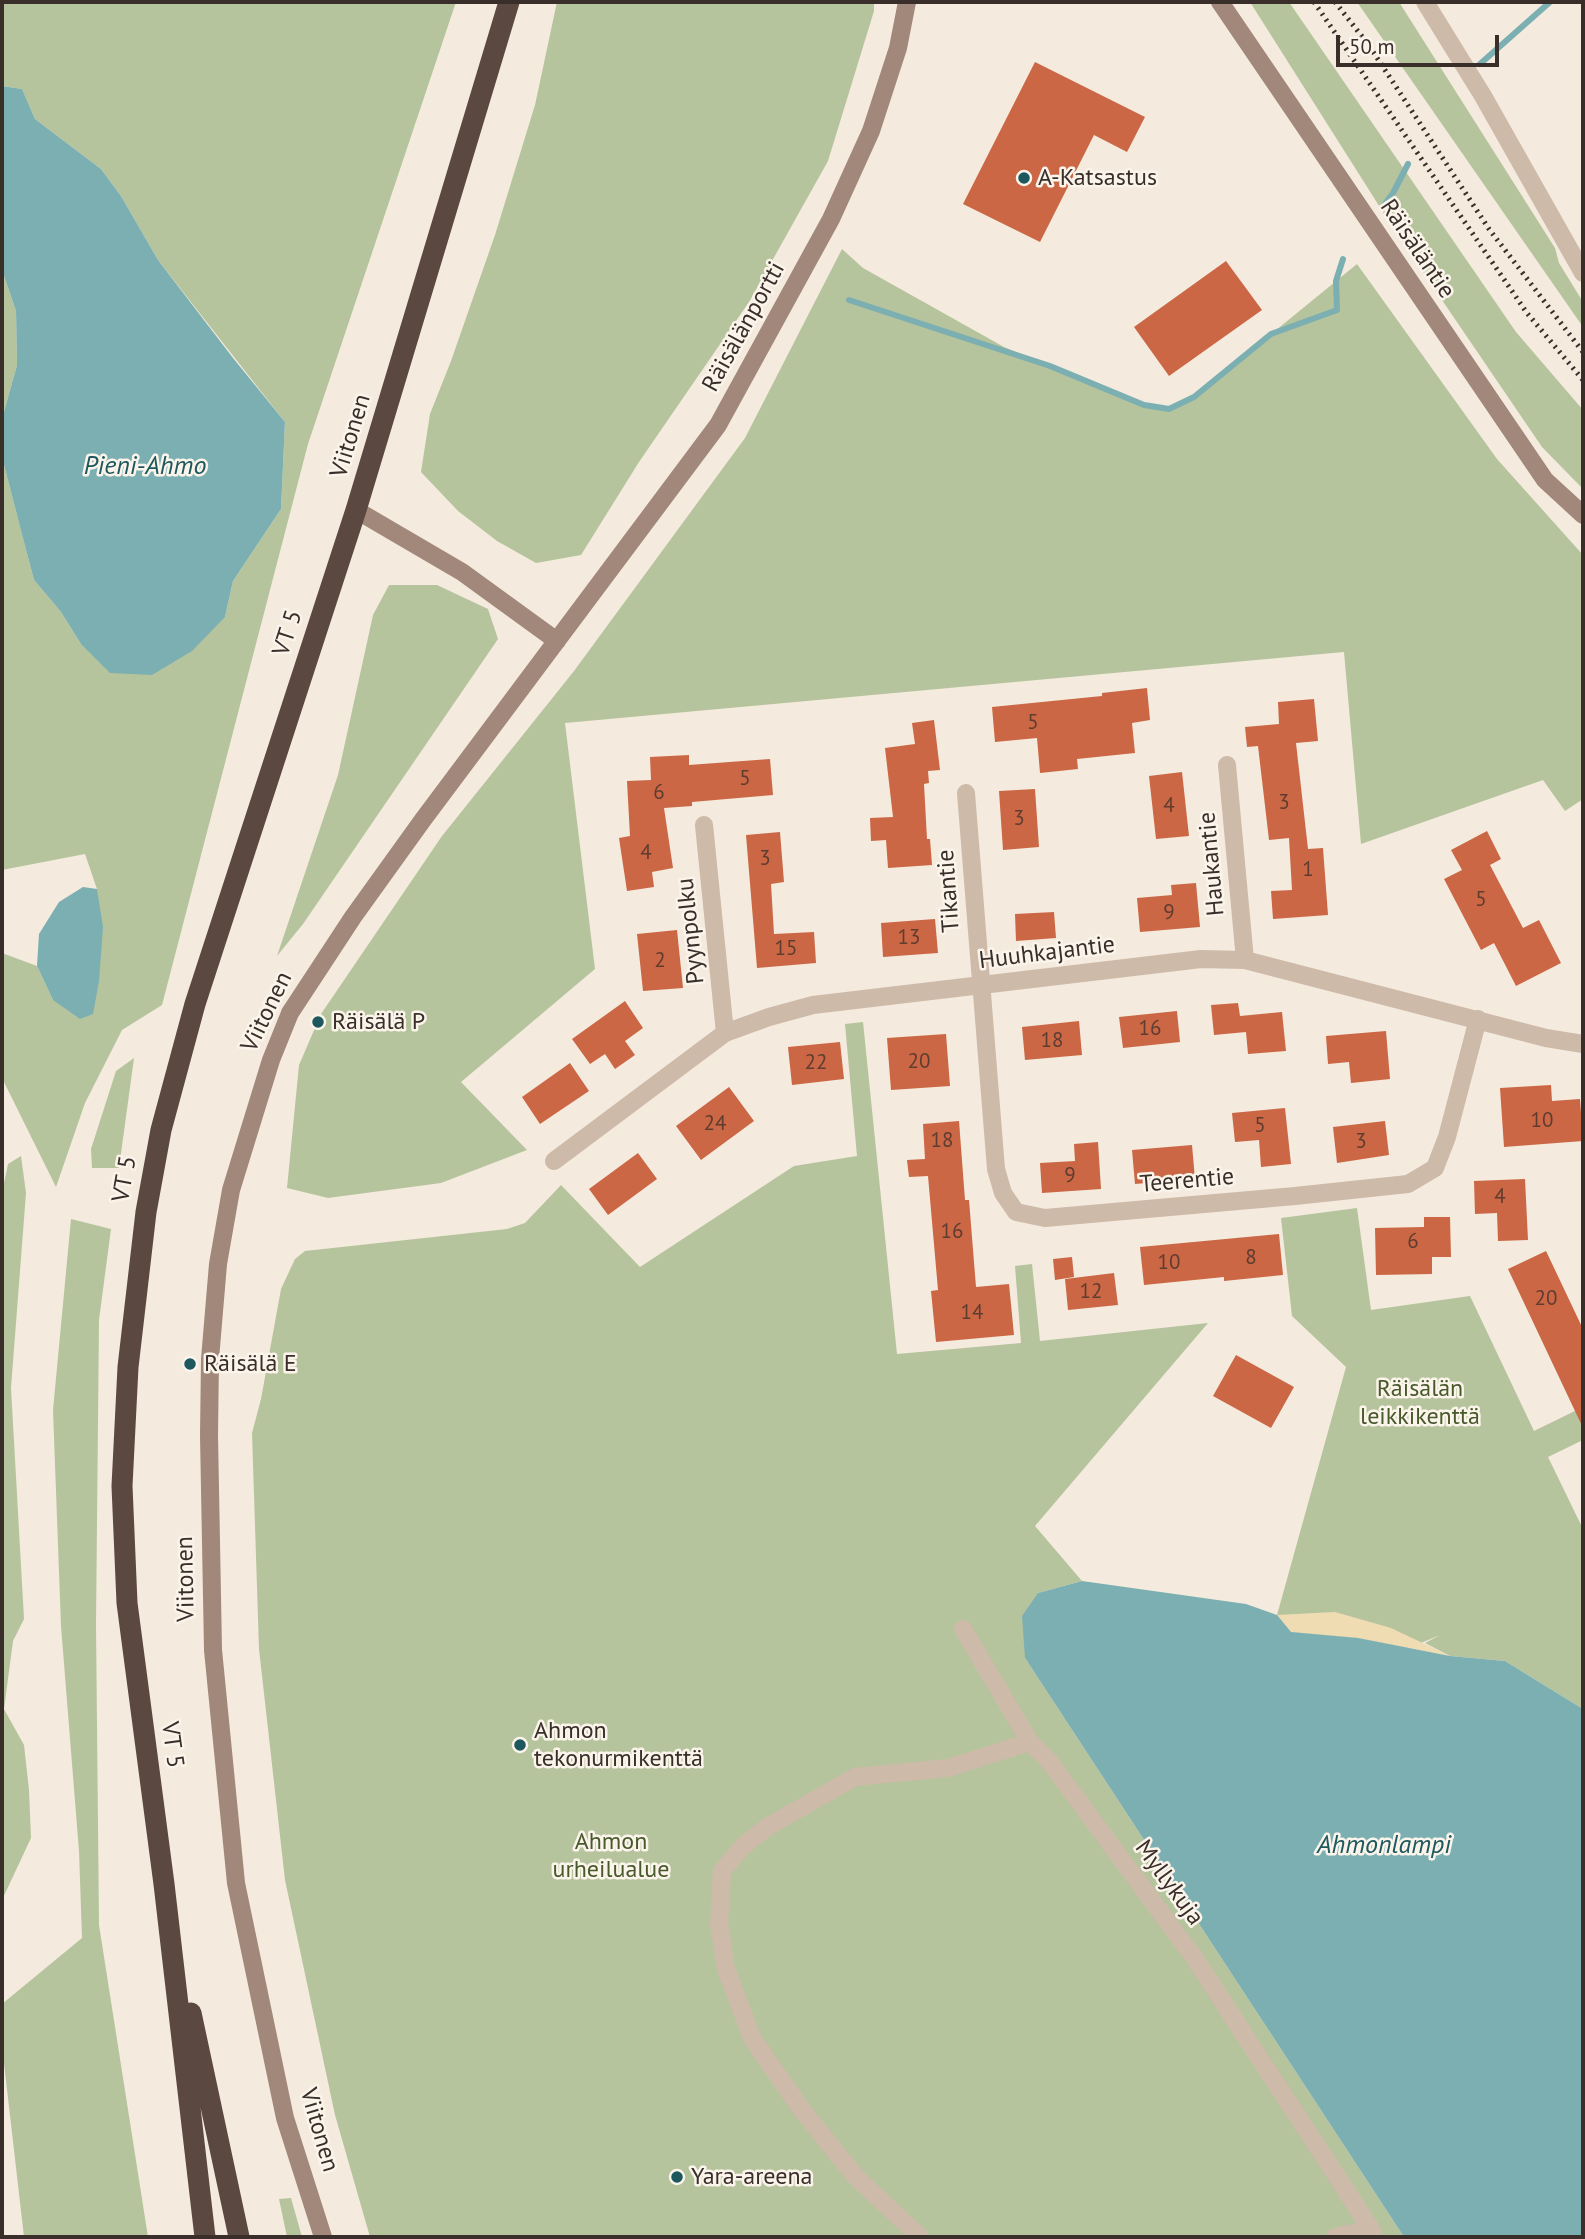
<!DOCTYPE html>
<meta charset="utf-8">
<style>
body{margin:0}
#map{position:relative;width:1585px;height:2239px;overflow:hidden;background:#f4eade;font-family:"PT Sans",sans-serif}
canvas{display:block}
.frame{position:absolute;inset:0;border:4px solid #392e29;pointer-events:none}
.scale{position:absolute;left:1336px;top:35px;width:163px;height:32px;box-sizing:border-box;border:4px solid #392e29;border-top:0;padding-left:9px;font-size:21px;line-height:24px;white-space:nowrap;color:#392e29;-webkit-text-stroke:5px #fbf4eb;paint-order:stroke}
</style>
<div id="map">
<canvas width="1585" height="2239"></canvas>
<div class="frame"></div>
<div class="scale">50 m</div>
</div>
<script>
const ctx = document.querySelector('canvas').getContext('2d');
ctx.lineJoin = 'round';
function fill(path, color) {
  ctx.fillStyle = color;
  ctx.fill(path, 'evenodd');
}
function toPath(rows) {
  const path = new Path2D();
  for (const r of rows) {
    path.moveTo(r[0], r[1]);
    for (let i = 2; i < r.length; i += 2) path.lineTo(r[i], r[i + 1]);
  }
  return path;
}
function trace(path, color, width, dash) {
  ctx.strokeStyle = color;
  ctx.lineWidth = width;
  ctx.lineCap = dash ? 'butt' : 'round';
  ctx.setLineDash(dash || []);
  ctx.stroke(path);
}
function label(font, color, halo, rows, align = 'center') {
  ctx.font = font + ' "PT Sans",sans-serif';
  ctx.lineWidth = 5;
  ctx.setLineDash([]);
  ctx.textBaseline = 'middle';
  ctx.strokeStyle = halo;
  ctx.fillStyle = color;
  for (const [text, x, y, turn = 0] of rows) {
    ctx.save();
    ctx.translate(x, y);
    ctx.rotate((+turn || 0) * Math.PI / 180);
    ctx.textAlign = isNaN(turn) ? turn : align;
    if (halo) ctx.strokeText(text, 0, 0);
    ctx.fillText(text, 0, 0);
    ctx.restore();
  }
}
fill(toPath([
 [2,2,456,2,308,444,162,1005,122,1030,85,1103,56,1187,2,1078,2,953,37,966,53,1000,97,889,85,854,2,870,2,270,16,311,17,365,4,412,3,461,34,580,61,612,81,644,225,617,233,581,281,509,285,422,158,260,121,196,101,169,35,119,22,89,2,86],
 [557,2,874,2,874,11,828,161,749,302,639,462,581,555,536,563,497,541,458,511,421,472,430,414,451,361,495,235,535,105],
 [1250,2,1289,2,1516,332,1583,410,1583,489,1542,447,1395,231],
 [1357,2,1399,2,1555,248,1559,263,1583,302,1583,327],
 [842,249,863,268,1004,347,1144,405,1169,409,1194,397,1357,264,1497,459,1583,555,1583,799,1565,811,1543,780,1361,844,1344,652,565,723,595,969,461,1082,527,1150,441,1183,328,1198,287,1188,299,1065,321,1014,442,836,574,671,745,438],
 [389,585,437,585,488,609,498,639,303,924,277,956,338,775,373,615],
 [863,1022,897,1354,1021,1343,1015,1266,1032,1264,1040,1341,1208,1323,1035,1526,1082,1581,1038,1593,1025,1658,1404,2237,370,2237,335,2115,285,1880,259,1649,252,1433,261,1399,281,1289,295,1259,305,1251,507,1229,525,1223,561,1185,640,1267,794,1166,857,1156,845,1024],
 [134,1058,119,1168,92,1168,91,1149,116,1071],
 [21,1156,26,1193,11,1388,24,1619,13,1641,4,1709,24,1745,29,1790,31,1838,2,1900,2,1193,8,1164],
 [1357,1208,1371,1310,1470,1296,1534,1431,1583,1407,1583,1440,1548,1457,1583,1529,1583,1709,1505,1661,1450,1656,1425,1643,1440,1635,1409,1648,1358,1638,1291,1632,1277,1615,1346,1367,1292,1316,1281,1218],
 [71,1219,111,1229,99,1320,96,1624,99,1925,148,2237,24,2237,2,2046,2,2004,82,1938,79,1851,61,1626,53,1410],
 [291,2198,302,2237,287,2237,279,2199]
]), '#b6c49d');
fill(toPath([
 [1335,1612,1391,1628,1450,1656,1358,1638,1291,1632,1277,1615]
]), '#f0dcb3');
fill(toPath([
 [2,86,22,89,35,119,101,169,121,196,158,260,233,358,285,422,281,509,233,581,225,617,192,651,152,675,110,673,81,644,61,612,34,580,24,542,3,461,4,412,17,365,16,311,2,270],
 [83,887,97,889,103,927,99,981,93,1014,80,1019,53,1000,37,966,39,934,59,902],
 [1082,1581,1246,1604,1277,1615,1291,1632,1358,1638,1450,1656,1505,1661,1583,1709,1583,2237,1404,2237,1025,1658,1022,1616,1038,1593]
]), '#7bafb2');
trace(toPath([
 [1480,64,1550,2],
 [1382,208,1393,193,1408,164],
 [849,300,1050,366,1144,405,1169,409,1194,397,1271,334,1337,310,1336,281,1343,259]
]), '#7bafb2', 6);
fill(toPath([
 [1035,62,1145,117,1127,152,1094,135,1040,242,963,204],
 [1226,261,1262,310,1169,376,1134,327],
 [1147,688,1150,720,1132,723,1135,753,1077,759,1078,769,1040,773,1037,738,995,742,992,707,1102,696,1102,693],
 [1314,699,1318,741,1296,743,1308,849,1323,848,1328,915,1273,919,1271,891,1292,890,1289,838,1269,840,1258,746,1247,747,1245,727,1279,724,1278,702],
 [934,720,940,770,928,771,929,783,924,784,927,839,930,839,932,865,888,868,886,840,871,841,870,818,893,817,885,748,915,744,912,723],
 [689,755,689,765,770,759,773,795,692,802,692,806,664,808,673,868,652,872,654,887,627,891,619,838,630,836,627,781,651,780,650,757],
 [1182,772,1189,836,1156,839,1149,776],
 [1035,789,1039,847,1003,850,999,791],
 [1487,831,1501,859,1490,865,1523,928,1539,920,1561,963,1516,986,1494,943,1481,950,1444,879,1462,870,1451,850],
 [780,832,784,882,771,884,774,934,814,932,816,963,757,968,746,835],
 [1196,883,1200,927,1140,932,1137,898,1172,895,1171,885],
 [1054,912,1056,938,1016,941,1015,914],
 [935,919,938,953,883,957,881,923],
 [677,930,683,988,643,991,637,934],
 [625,1001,643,1028,625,1041,635,1055,615,1069,605,1054,590,1064,572,1039],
 [1238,1003,1240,1016,1282,1012,1286,1051,1248,1054,1246,1032,1214,1035,1211,1005],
 [1177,1011,1180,1042,1123,1048,1119,1017],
 [1079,1021,1082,1055,1025,1060,1022,1027],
 [1386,1031,1390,1079,1351,1083,1349,1062,1328,1064,1326,1036],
 [946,1034,950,1086,891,1090,887,1038],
 [840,1042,844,1079,792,1085,788,1047],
 [570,1063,589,1091,540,1124,522,1097],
 [1551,1085,1552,1101,1580,1099,1583,1141,1504,1147,1500,1088],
 [729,1087,754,1121,701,1160,676,1126],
 [1285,1108,1291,1164,1261,1167,1259,1140,1235,1142,1232,1113],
 [959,1121,965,1200,969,1200,976,1287,1009,1284,1014,1335,936,1342,931,1291,938,1290,928,1176,909,1177,907,1160,925,1159,923,1124],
 [1385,1121,1389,1155,1337,1163,1333,1127],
 [1098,1142,1101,1189,1042,1193,1040,1163,1075,1161,1074,1144],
 [1192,1145,1195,1179,1135,1184,1132,1150],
 [638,1153,657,1179,608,1215,589,1189],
 [1525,1179,1528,1240,1498,1241,1497,1213,1475,1214,1474,1181],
 [1424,1217,1450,1217,1451,1257,1432,1257,1432,1274,1376,1275,1375,1228,1424,1227],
 [1279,1234,1283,1275,1224,1281,1224,1277,1144,1285,1140,1247],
 [1546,1251,1583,1329,1583,1428,1508,1269],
 [1072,1257,1074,1277,1055,1280,1053,1259],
 [1114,1273,1118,1305,1068,1310,1065,1279],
 [1236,1355,1294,1387,1271,1428,1213,1396]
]), '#cb6744');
trace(toPath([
 [1425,2,1483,96,1583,273],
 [1227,765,1245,960],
 [966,793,996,1169,1003,1193,1016,1212,1045,1218,1295,1196,1408,1184,1435,1168,1447,1137,1478,1019],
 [704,825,725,1033],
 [554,1161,725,1033,769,1017,813,1005,1201,959,1245,960,1546,1038,1583,1044],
 [963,1629,1030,1742,1049,1761,1195,1959,1371,2229,1374,2237],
 [920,2237,855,2176,802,2110,752,2038,726,1969,719,1923,722,1871,743,1846,767,1827,855,1777,948,1768,1030,1742],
 [1335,2237,1371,2229]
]), '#cdbaa9', 18);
trace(toPath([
 [1220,2,1545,480,1583,515],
 [356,510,462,572,557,641],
 [323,2237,285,2118,236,1883,213,1650,209,1435,210,1359,218,1264,231,1190,271,1060,290,1013,353,917,422,821,718,425,831,219,871,131,898,48,907,2]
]), '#a1887a', 18);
trace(toPath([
 [191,2013,239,2237],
 [205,2237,164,1884,127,1603,122,1486,128,1367,146,1212,161,1130,195,1004,356,510,509,2]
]), '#5b4840', 21);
trace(toPath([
 [1314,2,1527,313,1583,380],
 [1335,2,1368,44,1489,229,1583,352]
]), '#392e29', 5, [2, 5]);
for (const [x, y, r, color] of [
 [1024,178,7,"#1c585d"],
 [318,1022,7,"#1c585d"],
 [190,1364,7,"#1c585d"],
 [520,1745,7,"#1c585d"],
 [677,2177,7,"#1c585d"]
]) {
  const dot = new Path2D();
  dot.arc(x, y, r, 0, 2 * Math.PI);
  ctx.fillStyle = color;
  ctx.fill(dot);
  trace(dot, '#fbf4eb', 2.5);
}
label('21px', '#5e3c30', null, [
 ["5",1033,723],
 ["5",745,779],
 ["6",659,793],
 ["3",1284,803],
 ["4",1169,806],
 ["3",1019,819],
 ["4",646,853],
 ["3",765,859],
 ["1",1308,870],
 ["5",1481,900],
 ["9",1169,913],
 ["13",909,938],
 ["15",786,949],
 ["2",660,961],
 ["16",1150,1029],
 ["18",1052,1041],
 ["20",919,1062],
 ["22",816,1063],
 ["10",1542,1121],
 ["24",715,1124],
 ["5",1260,1126],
 ["18",942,1141],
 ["3",1361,1142],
 ["9",1070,1176],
 ["4",1500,1197],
 ["16",952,1232],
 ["6",1413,1242],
 ["8",1251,1258],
 ["10",1169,1263],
 ["12",1091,1292],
 ["20",1546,1299],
 ["14",972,1313]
]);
label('24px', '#392e29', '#fbf4eb', [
 ["A-Katsastus",1038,178],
 ["Räisälä P",332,1022],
 ["Räisälä E",204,1364],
 ["Ahmon",534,1731],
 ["tekonurmikenttä",534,1759],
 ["Yara-areena",691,2177]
], 'left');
label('24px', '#392e29', '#fbf4eb', [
 ["Räisäläntie",1417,249,56],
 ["Räisälänportti",744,327,-61],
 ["Viitonen",351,436,-73],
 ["VT 5",288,633,-72],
 ["Haukantie",1212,864,-95],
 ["Tikantie",949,891,-94],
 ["Pyynpolku",691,931,-96],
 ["Huuhkajantie",1047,953,-7],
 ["Viitonen",267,1012,-64],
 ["VT 5",125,1179,-80],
 ["Teerentie",1187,1181,-5],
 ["Viitonen",186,1579,-91],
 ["VT 5",172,1745,82],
 ["Myllykuja",1169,1883,54],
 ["Viitonen",319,2130,74]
]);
label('24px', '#48592b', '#fbf4eb', [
 ["Räisälän",1420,1389],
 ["leikkikenttä",1420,1417],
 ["Ahmon",611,1842],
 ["urheilualue",611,1870]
]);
label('italic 26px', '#1c585d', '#fbf4eb', [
 ["Pieni-Ahmo",145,467],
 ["Ahmonlampi",1384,1846]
]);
</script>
